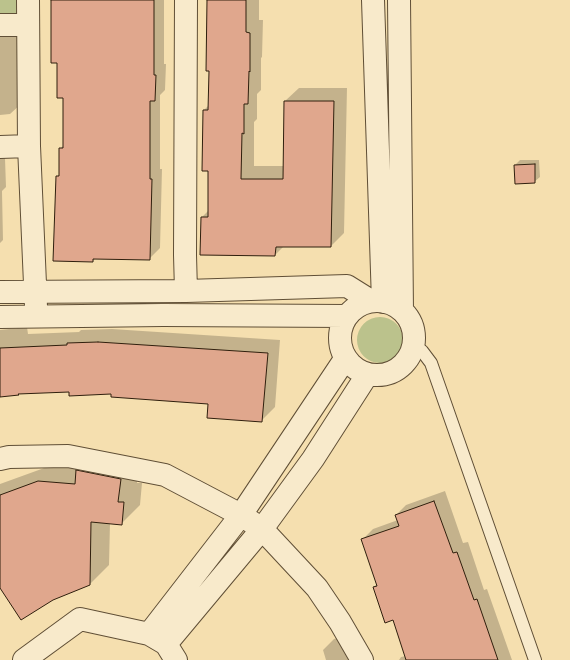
<!DOCTYPE html>
<style>
body{margin:0}
canvas{display:block;background:#f5dfaf}
</style>
<canvas width="570" height="660"></canvas>
<script>
const ctx = document.querySelector('canvas').getContext('2d');
ctx.lineJoin = 'round';
function fill(path, color) {
  ctx.fillStyle = color;
  ctx.fill(path, 'evenodd');
}
function toPath(rows) {
  const path = new Path2D();
  for (const r of rows) {
    if (r.length === 3) {
      path.moveTo(r[0] + r[2], r[1]);
      path.arc(r[0], r[1], r[2], 0, 2 * Math.PI);
      continue;
    }
    path.moveTo(r[0], r[1]);
    for (let i = 2; i < r.length; i += 2) path.lineTo(r[i], r[i + 1]);
  }
  return path;
}
function trace(path, color, width, dash) {
  ctx.strokeStyle = color;
  ctx.lineWidth = width;
  ctx.lineCap = dash ? 'butt' : 'round';
  ctx.setLineDash(dash || []);
  ctx.stroke(path);
}
fill(toPath([
 [0,0,23,0,24,14,0,15],
 [380,340,23]
]), '#bbc28c');
fill(toPath([
 [52,0,164,0,164,64,166,64,165,90,160,95,160,169,162,169,160,248,149,259,96,258,93,261,54,260,57,177,60,174,60,149,64,145,64,97,58,62],
 [208,0,259,0,259,20,263,20,262,57,261,58,261,90,257,94,257,119,254,122,254,166,284,166,285,101,299,88,347,88,344,233,331,246,284,246,275,255,202,217,209,210,209,170,204,110,210,104],
 [0,23,24,27,21,104,10,114,0,115],
 [0,158,5,158,6,187,2,191,3,240,0,243],
 [520,160,539,160,540,177,534,182,515,165],
 [27,327,28,334,79,332,81,330,112,329,280,340,275,407,262,420,209,404,112,393,70,391,20,393,18,394,0,396,0,330],
 [139,460,137,483,142,483,140,505,121,524,110,523,109,565,90,584,0,586,0,484,58,463],
 [445,491,463,543,468,542,484,590,487,589,512,660,399,660,401,657,406,656,393,619,374,587,377,584,362,540,373,529,398,520,396,515,406,505],
 [349,635,357,660,326,660,323,650,334,639]
]), '#0003');
const building = toPath([
 [51,0,154,0,154,75,156,75,155,101,150,101,150,179,152,179,150,260,93,259,93,262,53,261,56,176,59,176,59,148,63,148,63,98,57,98,57,63,51,63,51,0],
 [207,0,246,0,246,32,250,33,250,72,249,71,248,104,244,104,244,134,242,133,241,179,283,179,284,101,334,101,331,247,276,247,275,256,200,255,201,217,208,217,208,171,202,171,203,110,208,110,209,71,206,71,207,0],
 [535,164,535,183,515,184,514,165,535,164],
 [98,342,268,353,262,422,207,418,208,404,111,397,111,394,69,396,69,392,18,394,19,395,0,397,0,348,67,345,67,343,98,342],
 [76,470,121,479,118,502,124,502,122,525,91,522,90,585,53,600,21,620,0,588,0,495,38,481,75,484,76,470],
 [434,501,453,553,457,552,474,600,477,599,498,660,406,660,393,620,385,623,373,587,377,586,361,539,399,526,395,515,434,501]
]);
fill(building, '#e0a78d');
trace(building, '#2f1f0d', 1);
const lane = toPath([
 [414,345,422,351,431,363,535,660]
]);
const street = toPath([
 [28,0,29,146,36,307],
 [373,0,383,302],
 [399,0,402,310],
 [0,25,27,25],
 [0,147,29,146],
 [186,291,185,255,186,0],
 [0,292,186,291,347,286,371,301],
 [377,338,37],
 [0,317,163,315,347,316],
 [0,459,9,457,68,456,165,475,241,515,262,529,317,588,340,622,362,660],
 [149,634,241,515,345,359],
 [166,644,262,529,313,459,367,375],
 [24,660,80,619,149,634,166,644,176,660]
]);
trace(lane, '#604f36', 14);
trace(street, '#604f36', 24);
trace(lane, '#f8eacb', 12);
trace(street, '#f8eacb', 22);
</script>
